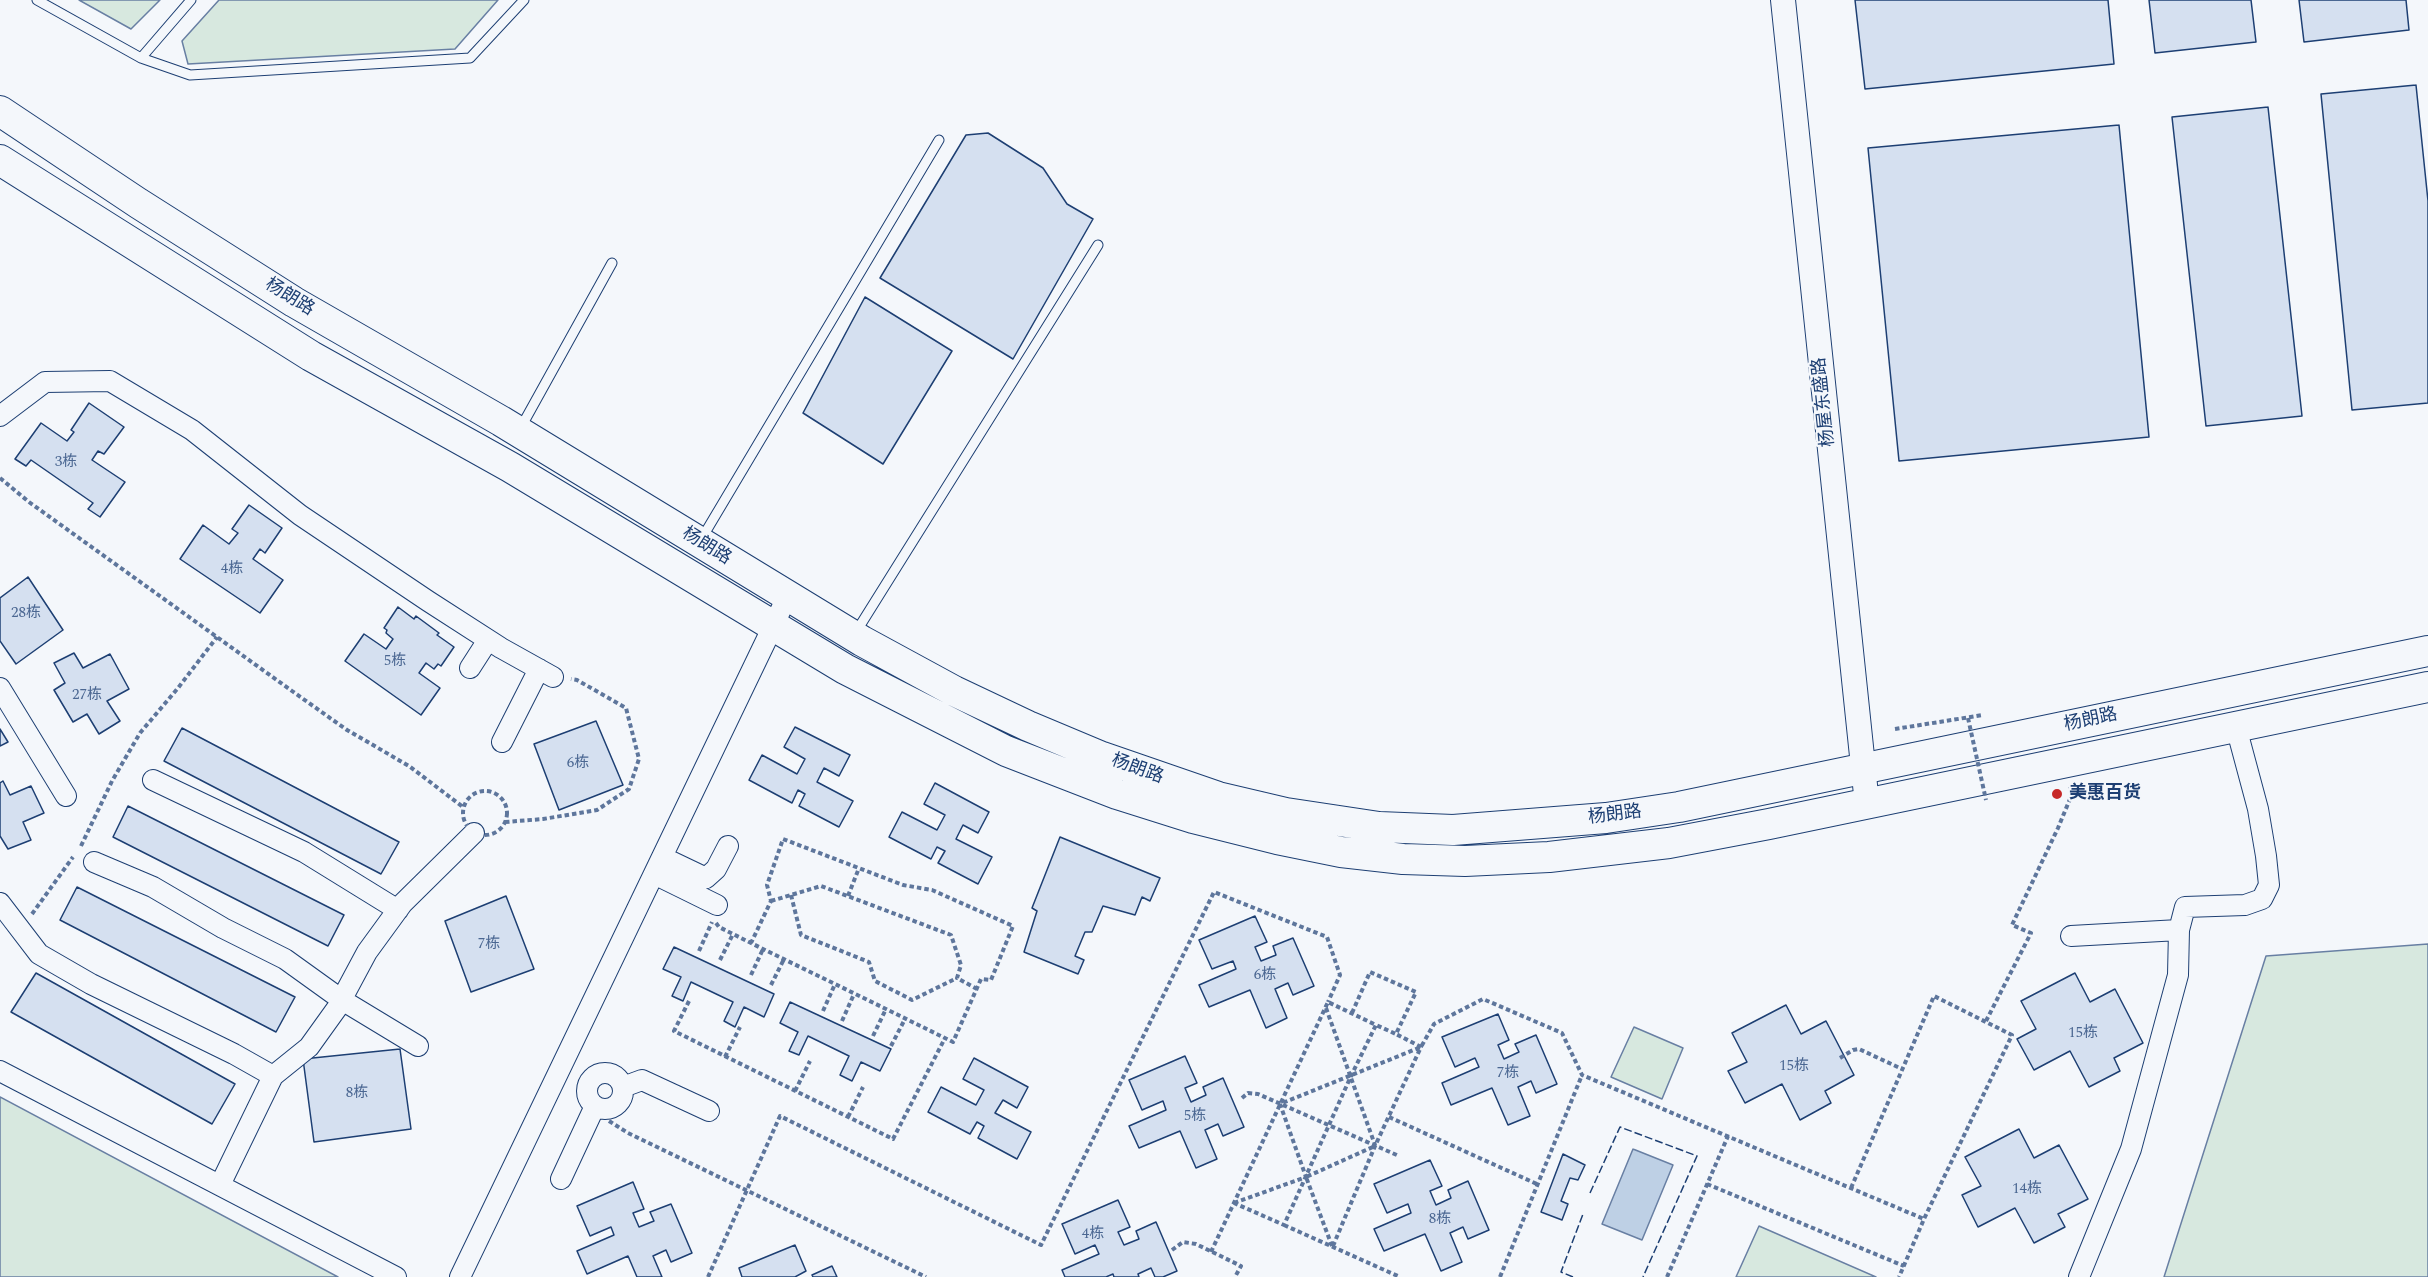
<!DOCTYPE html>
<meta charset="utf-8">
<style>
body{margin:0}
canvas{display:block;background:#f4f7fb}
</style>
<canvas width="2428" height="1277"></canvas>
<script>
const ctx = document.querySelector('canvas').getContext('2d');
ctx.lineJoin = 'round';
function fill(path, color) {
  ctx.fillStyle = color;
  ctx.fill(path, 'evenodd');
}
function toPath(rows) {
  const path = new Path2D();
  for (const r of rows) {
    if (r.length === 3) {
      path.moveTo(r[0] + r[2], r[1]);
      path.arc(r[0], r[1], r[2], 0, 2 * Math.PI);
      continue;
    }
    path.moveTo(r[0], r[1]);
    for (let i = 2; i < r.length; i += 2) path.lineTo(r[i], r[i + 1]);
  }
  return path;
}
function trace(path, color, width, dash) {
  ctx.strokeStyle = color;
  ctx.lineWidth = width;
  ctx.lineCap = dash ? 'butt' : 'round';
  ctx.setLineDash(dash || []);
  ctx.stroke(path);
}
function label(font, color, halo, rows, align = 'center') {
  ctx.font = font + ' Spectral,"Noto Sans SC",serif';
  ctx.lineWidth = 4.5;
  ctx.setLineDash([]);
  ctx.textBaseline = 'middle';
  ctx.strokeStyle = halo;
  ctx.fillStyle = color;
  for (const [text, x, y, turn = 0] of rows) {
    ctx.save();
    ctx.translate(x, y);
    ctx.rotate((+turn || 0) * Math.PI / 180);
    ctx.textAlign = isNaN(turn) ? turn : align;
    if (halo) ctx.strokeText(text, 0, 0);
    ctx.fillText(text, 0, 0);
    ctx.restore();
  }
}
const green = toPath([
 [79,0,160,0,131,29,79,0],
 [219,0,498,0,455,49,188,64,182,41,219,0],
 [2428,944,2428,1277,2164,1277,2266,956,2428,944],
 [1634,1027,1683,1048,1662,1099,1611,1077,1634,1027],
 [0,1097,338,1277,0,1277,0,1097],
 [1759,1226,1876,1277,1736,1277,1759,1226]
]);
fill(green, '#d7e8df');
trace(green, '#687fa3', 1.5);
const water = toPath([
 [1633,1149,1673,1165,1642,1240,1602,1224,1633,1149]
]);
fill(water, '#bed0e5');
trace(water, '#687fa3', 1.5);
const building = toPath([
 [1855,0,2108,0,2114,64,1865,89,1855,0],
 [2149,0,2251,0,2256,42,2155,53,2149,0],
 [2299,0,2406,0,2409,30,2304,42,2299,0],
 [2416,85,2428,201,2428,403,2352,410,2321,94,2416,85],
 [2268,107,2302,416,2206,426,2172,117,2268,107],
 [2119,125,2149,437,1899,461,1868,148,2119,125],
 [988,133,1043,168,1067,204,1093,219,1013,359,880,278,966,135,988,133],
 [865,297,952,351,883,464,803,413,865,297],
 [89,403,124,427,104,454,98,451,92,460,125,482,100,517,88,509,93,503,31,460,26,466,15,459,41,423,67,441,74,432,71,430,89,403],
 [249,505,282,528,265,553,260,549,253,559,283,580,260,613,180,559,203,525,229,544,238,533,232,529,249,505],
 [28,577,63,630,16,664,0,641,0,598,28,577],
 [398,607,414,619,416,616,439,633,437,635,454,647,441,666,438,664,434,669,426,663,419,673,440,688,421,715,345,661,364,634,386,649,393,639,386,633,387,630,384,628,398,607],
 [74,653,83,668,110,654,129,689,107,701,120,721,99,734,87,714,73,722,54,690,65,683,54,663,74,653],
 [596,721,623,785,559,810,534,744,596,721],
 [795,727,850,755,839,776,824,768,817,782,853,801,839,827,799,806,805,794,798,790,792,803,749,780,762,755,797,774,805,759,784,747,795,727],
 [182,728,399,842,381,874,164,761,182,728],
 [0,729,8,742,0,746,0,729],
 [3,781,10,795,31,786,44,813,23,822,31,840,8,849,0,836,0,783,3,781],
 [935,783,989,812,978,833,963,825,956,839,992,857,978,884,938,863,945,851,937,847,931,859,889,837,902,812,937,830,945,815,924,804,935,783],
 [128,806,344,915,328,946,113,837,128,806],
 [1060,837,1160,878,1150,901,1142,897,1135,915,1103,906,1092,932,1085,932,1075,956,1084,960,1078,974,1024,952,1037,911,1032,908,1060,837],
 [77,887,295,997,276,1032,60,920,77,887],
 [506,896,534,969,471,992,445,921,506,896],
 [1255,916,1267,942,1255,947,1261,961,1276,955,1273,946,1293,938,1314,986,1293,995,1288,983,1275,989,1287,1018,1266,1028,1250,990,1209,1007,1199,985,1236,969,1233,961,1212,969,1199,940,1255,916],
 [674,947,774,994,764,1017,744,1007,735,1027,724,1021,733,1002,691,982,683,1001,672,996,681,977,663,969,674,947],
 [36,973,235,1084,212,1124,11,1012,36,973],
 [2075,973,2090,1002,2115,989,2143,1043,2114,1058,2120,1071,2089,1087,2070,1051,2034,1070,2017,1039,2036,1029,2021,1001,2075,973],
 [790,1002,891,1049,880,1071,861,1062,852,1081,840,1075,849,1056,808,1036,799,1055,789,1051,798,1032,780,1023,790,1002],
 [1786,1005,1801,1034,1826,1021,1854,1075,1825,1091,1831,1103,1800,1120,1782,1084,1745,1103,1728,1071,1747,1062,1732,1033,1786,1005],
 [1498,1014,1509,1040,1498,1045,1504,1059,1519,1052,1515,1044,1536,1035,1557,1084,1536,1093,1531,1081,1518,1087,1530,1116,1508,1125,1492,1088,1451,1105,1442,1083,1479,1067,1475,1058,1455,1067,1442,1037,1498,1014],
 [400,1049,411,1129,314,1142,303,1059,400,1049],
 [1185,1056,1197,1083,1185,1088,1191,1102,1206,1095,1203,1087,1223,1078,1244,1127,1223,1136,1218,1124,1205,1130,1217,1159,1196,1168,1180,1131,1139,1148,1129,1126,1166,1110,1163,1101,1142,1110,1129,1080,1185,1056],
 [974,1058,1028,1087,1017,1108,1003,1100,995,1113,1031,1132,1017,1159,978,1138,984,1126,977,1122,970,1134,928,1112,941,1087,976,1105,984,1090,963,1079,974,1058],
 [2019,1129,2034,1158,2059,1145,2088,1199,2058,1214,2065,1227,2034,1243,2015,1208,1978,1227,1962,1195,1981,1186,1965,1157,2019,1129],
 [1563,1154,1585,1165,1578,1180,1570,1178,1561,1201,1568,1204,1562,1220,1541,1212,1563,1154],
 [1430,1160,1442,1186,1430,1191,1436,1205,1451,1198,1448,1190,1468,1181,1489,1230,1468,1239,1463,1227,1450,1233,1462,1262,1441,1271,1425,1234,1384,1251,1374,1229,1411,1213,1408,1204,1387,1213,1374,1184,1430,1160],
 [633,1182,644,1209,633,1213,639,1227,654,1221,650,1212,671,1204,692,1253,671,1262,666,1250,653,1256,662,1277,637,1277,628,1256,587,1274,577,1251,614,1235,611,1227,590,1236,577,1206,633,1182],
 [1118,1200,1130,1227,1118,1232,1124,1245,1139,1239,1136,1231,1156,1222,1177,1271,1163,1277,1155,1277,1151,1268,1138,1274,1139,1277,1114,1277,1113,1274,1106,1277,1065,1277,1062,1270,1099,1254,1095,1245,1075,1254,1062,1224,1118,1200],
 [795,1245,806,1271,795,1277,742,1277,739,1268,795,1245],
 [832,1266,837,1277,813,1277,812,1275,832,1266]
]);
fill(building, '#d5e0f0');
trace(building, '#1d3f73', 1.5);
const service = toPath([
 [37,0,141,58,191,0],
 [141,58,190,75,470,58,524,0],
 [520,429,612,263],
 [702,538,939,140],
 [856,632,1098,245]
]);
const minor = toPath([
 [0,416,45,382,110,381,192,430,300,515,428,601,501,648,553,677],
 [470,668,488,640],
 [0,688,66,796],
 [502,742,539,669],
 [153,780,304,852,398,910],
 [662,857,706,878,716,869,728,846],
 [94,862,153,887,223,928,285,959,342,1000,418,1046],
 [654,874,717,905],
 [0,903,39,954,91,984,234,1054,273,1076,309,1047,337,1008,367,952,402,904,474,833],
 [2071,936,2179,930,2185,907,2245,905,2262,899,2269,885,2266,856,2258,809,2236,727],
 [0,1071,396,1277],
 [605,1091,18],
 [623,1087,642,1080,709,1111],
 [561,1179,595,1106],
 [220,1185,273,1076],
 [460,1277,787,597],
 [2079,1277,2131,1149,2178,975,2179,930]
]);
const tertiary = toPath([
 [1783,0,1867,804]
]);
const primary = toPath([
 [0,111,138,203,294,302,501,421,862,641,954,691,1028,726,1102,757,1218,797,1286,813,1379,827,1453,830,1606,818,1679,807,2428,651],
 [0,160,311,356,510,467,845,669,1006,751,1117,794,1193,818,1277,839,1341,852,1403,859,1465,861,1549,857,1669,843,1769,824,2428,687]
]);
trace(service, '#1d3f73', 11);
trace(minor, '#1d3f73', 22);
trace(tertiary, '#1d3f73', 26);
trace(primary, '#1d3f73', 32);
trace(toPath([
 [0,478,29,502,292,691,347,730,409,766,463,807],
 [1895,729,1983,715],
 [485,813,22],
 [505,822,543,819,597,810,629,789,639,759,626,708,577,680,571,679],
 [81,846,112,781,140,733,178,688,217,637],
 [791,895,801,935,869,962,875,981,912,1000,957,978],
 [848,896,859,868],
 [771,901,821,886,951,935,961,965,957,978,977,989],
 [32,914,73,857],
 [716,923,719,927,763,949,835,984,886,1009,953,1042,981,979,991,980,1013,926,932,890,903,885,783,839,767,885,771,901,751,943],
 [699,951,712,922],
 [720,960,733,934],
 [751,975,763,949],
 [771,985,784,959],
 [689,1001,674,1031,893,1139,945,1038],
 [1326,1008,1375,1145],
 [823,1011,835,984],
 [1352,1013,1370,972,1416,992,1396,1034,1376,1025],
 [842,1021,854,994],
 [1986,1021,2031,933,2012,925,2058,828,2072,794,2070,787],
 [873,1036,886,1009],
 [891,1046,905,1019],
 [725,1057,740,1027],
 [1840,1058,1853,1050,1859,1049,1902,1069],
 [795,1091,810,1061],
 [1242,1098,1248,1093,1258,1094,1399,1156],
 [848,1117,863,1087],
 [1389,1117,1537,1184],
 [609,1121,628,1133,926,1277],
 [1707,1184,1904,1266],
 [1851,1188,1934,996,2012,1035,1924,1219,1899,1277],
 [1234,1203,1306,1177,1280,1104,1421,1047,1434,1024,1483,999,1562,1033,1582,1075,1924,1219],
 [1284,1225,1400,1277],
 [1332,1246,1306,1177,1375,1146],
 [1333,1246,1375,1146,1421,1047,1396,1034],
 [1172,1250,1183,1242,1196,1244,1241,1266,1235,1277],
 [1211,1252,1328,1002,1376,1025,1351,1076,1284,1225,1234,1203],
 [708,1277,780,1116,1041,1245,1214,892,1327,937,1340,975,1328,1002],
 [1500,1277,1582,1075],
 [1667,1277,1728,1136]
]), '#5e769c', 4, [4.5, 3]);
trace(service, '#f4f7fb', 9);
trace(minor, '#f4f7fb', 20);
trace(tertiary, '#f4f7fb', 24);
trace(primary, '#f4f7fb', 30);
trace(toPath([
 [1968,718,1986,800]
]), '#5e769c', 4, [4.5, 3]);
trace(toPath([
 [1590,1193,1620,1127,1697,1156,1643,1277],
 [1573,1277,1561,1272,1583,1214]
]), '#1d3f73', 1.5, [8, 3]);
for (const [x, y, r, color] of [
 [2057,794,6,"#c62828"]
]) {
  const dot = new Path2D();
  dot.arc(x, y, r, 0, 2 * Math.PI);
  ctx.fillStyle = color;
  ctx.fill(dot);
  trace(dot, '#f4f7fb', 2);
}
label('15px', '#4b6792', null, [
 ["3栋",66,463],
 ["4栋",232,570],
 ["28栋",26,614],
 ["5栋",395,662],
 ["27栋",87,696],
 ["6栋",578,764],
 ["7栋",489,945],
 ["6栋",1265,976],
 ["15栋",2083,1034],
 ["15栋",1794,1067],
 ["7栋",1508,1074],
 ["8栋",357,1094],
 ["5栋",1195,1117],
 ["14栋",2027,1190],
 ["8栋",1440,1220],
 ["4栋",1093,1235]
]);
label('18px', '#1d3f73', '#f4f7fb', [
 ["杨朗路",289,298,32],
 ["杨屋东盛路",1825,402,-96],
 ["杨朗路",706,547,32],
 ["杨朗路",2091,721,-12],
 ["杨朗路",1137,770,20],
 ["杨朗路",1615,816,-7]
]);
label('bold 18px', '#1d3f73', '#f4f7fb', [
 ["美惠百货",2069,794]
], 'left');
</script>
